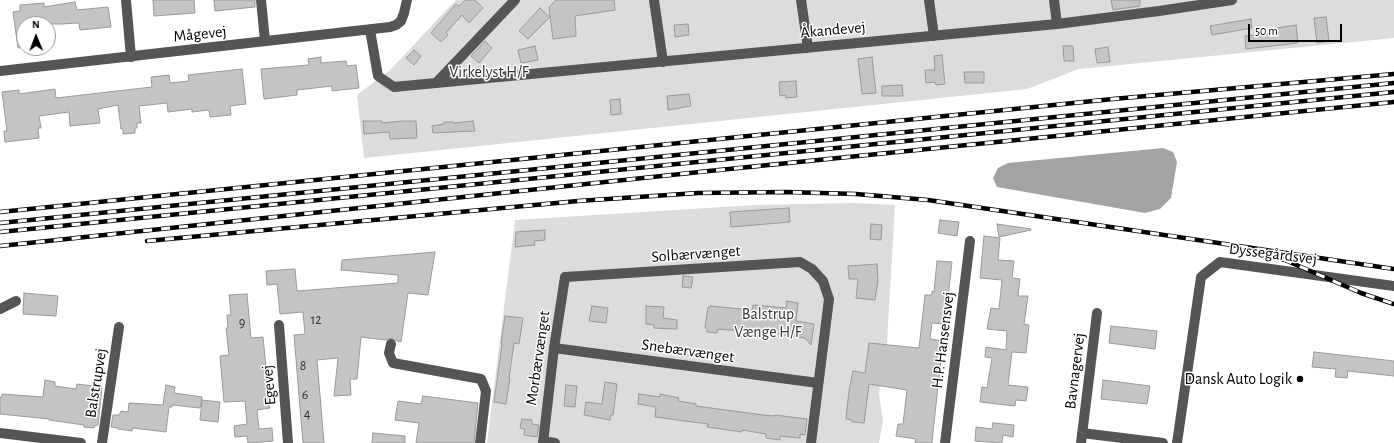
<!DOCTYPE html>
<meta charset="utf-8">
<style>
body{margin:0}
#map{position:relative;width:1394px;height:443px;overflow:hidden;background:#fff;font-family:"Alegreya Sans",sans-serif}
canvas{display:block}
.north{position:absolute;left:16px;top:16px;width:40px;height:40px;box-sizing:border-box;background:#fff;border:1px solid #999;border-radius:50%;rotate:359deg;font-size:11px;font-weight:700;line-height:16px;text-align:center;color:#000}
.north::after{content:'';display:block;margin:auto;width:14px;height:18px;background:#000;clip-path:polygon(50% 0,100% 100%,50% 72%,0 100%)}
.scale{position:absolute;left:1248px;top:24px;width:94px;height:18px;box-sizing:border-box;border:2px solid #000;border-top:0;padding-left:5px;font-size:12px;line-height:14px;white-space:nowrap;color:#000;-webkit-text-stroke:3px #fff;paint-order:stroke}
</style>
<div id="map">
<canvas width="1394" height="443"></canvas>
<div class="north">N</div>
<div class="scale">50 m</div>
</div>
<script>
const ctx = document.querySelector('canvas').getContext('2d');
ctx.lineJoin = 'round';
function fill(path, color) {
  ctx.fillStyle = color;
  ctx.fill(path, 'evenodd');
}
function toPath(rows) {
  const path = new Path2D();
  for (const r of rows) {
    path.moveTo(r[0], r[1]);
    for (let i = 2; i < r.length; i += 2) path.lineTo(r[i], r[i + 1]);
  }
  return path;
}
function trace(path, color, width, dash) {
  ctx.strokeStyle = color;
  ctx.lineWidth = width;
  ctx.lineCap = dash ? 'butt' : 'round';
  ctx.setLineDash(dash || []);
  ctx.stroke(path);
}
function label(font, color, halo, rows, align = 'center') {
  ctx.font = font + ' "Alegreya Sans",sans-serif';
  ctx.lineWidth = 3;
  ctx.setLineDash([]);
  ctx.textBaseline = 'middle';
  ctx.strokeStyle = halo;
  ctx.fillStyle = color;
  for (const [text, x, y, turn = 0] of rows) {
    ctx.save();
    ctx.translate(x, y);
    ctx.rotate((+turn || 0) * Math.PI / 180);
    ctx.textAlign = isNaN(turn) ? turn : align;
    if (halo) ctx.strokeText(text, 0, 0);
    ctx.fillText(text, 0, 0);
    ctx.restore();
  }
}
fill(toPath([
 [456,0,1394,0,1394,38,1079,69,1027,89,364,158,357,95,390,70],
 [854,203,895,205,886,360,881,373,879,395,883,421,879,443,487,443,515,220,755,205]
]), '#dcdcdc');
fill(toPath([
 [1163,148,1173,152,1177,162,1171,198,1160,209,1145,213,997,187,993,178,998,168,1008,163]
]), '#a3a3a3');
const building = toPath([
 [153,0,194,0,195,13,154,16,153,0],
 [214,0,255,0,255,7,215,11,214,0],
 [465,0,475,0,483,8,469,23,462,15,446,33,448,35,441,42,431,33,456,4,459,6,465,0],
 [556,0,614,0,615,10,575,16,576,36,553,39,549,7,556,0],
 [1111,0,1140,0,1140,6,1113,10,1111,0],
 [75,2,77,10,108,7,111,27,80,30,79,23,61,24,24,24,24,47,18,48,13,12,20,11,20,5,44,3,44,7,75,2],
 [540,8,550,17,528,39,519,31,540,8],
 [1326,17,1329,41,1317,43,1314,18,1326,17],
 [1251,19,1252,28,1212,35,1210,26,1251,19],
 [688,24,689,35,675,37,674,25,688,24],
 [1296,25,1298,43,1246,49,1245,36,1278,33,1277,28,1296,25],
 [485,41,492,48,479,63,471,56,485,41],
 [535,46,538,60,521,63,518,50,535,46],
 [1063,46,1073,46,1074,61,1064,61,1063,46],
 [1108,47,1110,62,1097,63,1095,49,1108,47],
 [414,50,421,56,414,65,406,58,414,50],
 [942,55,945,84,936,85,935,82,926,83,925,70,935,70,934,56,942,55],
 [321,57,321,63,346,61,347,66,356,65,359,88,332,91,332,86,297,90,297,95,264,99,261,69,309,65,308,59,321,57],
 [872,57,876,93,862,94,858,59,872,57],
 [242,69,246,104,230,106,231,115,210,117,209,110,192,112,192,109,168,112,167,103,139,106,141,123,137,123,137,128,135,128,135,133,123,134,123,129,121,129,118,105,98,109,100,123,70,126,69,112,39,116,41,128,38,128,39,138,5,142,4,131,7,131,2,92,19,90,19,94,55,89,56,98,152,87,151,77,169,75,170,83,189,81,188,75,242,69],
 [964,72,984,72,984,83,965,83,964,72],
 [796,81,797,97,786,98,786,95,780,96,779,82,796,81],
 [902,85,903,96,882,96,882,86,902,85],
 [689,94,691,106,668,110,667,96,689,94],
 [620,99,621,114,611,115,610,100,620,99],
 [363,121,382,121,382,123,402,121,416,121,417,138,390,139,389,132,364,134,363,121],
 [473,121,475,131,433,133,432,126,444,124,444,122,454,122,454,123,473,121],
 [789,208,790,222,731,227,730,212,789,208],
 [940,220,959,222,957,236,938,233,940,220],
 [871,224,882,225,881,240,870,239,871,224],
 [997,224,1031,229,1031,230,999,237,997,224],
 [545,230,545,240,534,241,535,245,515,247,516,232,545,230],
 [984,236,1000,238,998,260,1014,261,1012,278,1020,279,1018,296,1028,296,1024,324,1029,325,1026,353,1012,352,1008,385,1028,387,1026,401,1016,400,1015,406,980,402,982,387,987,388,992,358,985,357,986,347,1006,350,1007,331,987,329,991,308,999,309,1002,280,980,278,984,236],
 [435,252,428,295,408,293,401,342,397,341,392,338,386,340,361,337,357,379,350,379,351,395,334,396,338,358,317,360,324,443,303,443,294,335,305,334,303,312,280,314,277,284,267,285,266,271,295,269,297,291,398,283,398,275,341,270,342,260,435,252],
 [937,261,952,262,945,324,932,323,930,339,943,341,933,432,932,443,915,443,916,439,896,436,898,424,903,424,907,390,869,384,864,423,852,422,852,420,846,419,849,391,853,371,865,373,869,343,919,348,925,295,932,295,932,291,934,292,937,261],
 [877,264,878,281,875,300,856,298,858,279,849,279,848,266,877,264],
 [683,276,693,277,691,288,682,287,683,276],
 [24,293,58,296,56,316,23,314,24,293],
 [247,294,251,338,263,337,270,408,257,410,259,429,272,428,273,441,248,443,247,436,235,437,234,426,247,424,245,401,224,402,220,356,229,355,226,328,228,328,227,315,231,315,229,295,247,294],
 [787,301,798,303,796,321,814,324,811,345,805,338,758,331,758,337,740,336,741,331,718,329,717,333,707,332,707,328,705,328,708,307,710,307,710,306,752,310,753,305,786,308,787,301],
 [592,306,608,308,606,323,589,321,592,306],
 [646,306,664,307,663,318,677,320,677,329,654,328,654,325,646,324,646,306],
 [505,316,523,318,519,344,514,343,509,378,510,378,506,404,494,402,502,344,501,344,505,316],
 [1111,326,1157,331,1155,349,1109,343,1111,326],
 [1314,352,1394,361,1394,376,1348,371,1347,378,1335,377,1336,369,1312,367,1314,352],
 [45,380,55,382,55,386,76,389,77,384,102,387,98,425,94,426,94,428,84,427,84,425,49,420,49,419,0,414,0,397,2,397,2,394,43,397,45,380],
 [1103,380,1150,386,1147,404,1101,399,1103,380],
 [605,382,617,384,613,415,611,415,610,420,584,415,586,402,602,404,605,382],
 [166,385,175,387,174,393,202,397,200,408,172,405,172,407,169,407,166,432,133,428,132,431,118,429,118,428,111,427,113,415,119,415,121,411,128,412,129,403,163,405,166,385],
 [566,385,577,386,575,407,564,406,566,385],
 [639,394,660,397,660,394,679,398,678,401,696,404,696,406,763,415,775,416,775,415,807,419,805,435,800,434,800,438,780,436,780,440,766,438,766,434,742,430,742,432,707,427,708,424,655,417,656,407,638,404,639,394],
 [423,396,478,403,474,443,416,443,419,423,395,420,398,401,421,404,423,396],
 [202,400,220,402,218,422,200,420,202,400],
 [522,419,532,420,532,424,539,425,537,437,524,435,525,429,520,428,522,419],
 [993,423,1014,425,1013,437,1003,435,1002,443,975,441,976,427,992,429,993,423],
 [373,433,405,436,405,443,372,443,373,433]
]);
fill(building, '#c4c4c4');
trace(building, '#999', 1);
trace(toPath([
 [126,0,131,57],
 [261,0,265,41],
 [654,0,663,62],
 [801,0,808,48],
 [929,0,934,36],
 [1054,0,1057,24],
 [370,30,378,76,394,87,436,83,515,0],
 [0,71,390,27,396,25,401,21,404,13,407,0],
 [436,83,1057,24,1159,11,1232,0],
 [0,309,16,301],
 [279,325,288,443],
 [391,344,389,353,393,363,481,379,486,391,480,443],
 [554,348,818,383],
 [0,433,81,443],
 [1082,433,1163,443],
 [543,441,555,443],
 [102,443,119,327],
 [543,443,554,348,565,277,800,262,812,269,823,281,829,299,811,443],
 [945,443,970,241],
 [1081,443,1097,313],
 [1177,443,1201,277,1220,262,1394,286]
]), '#555', 10);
const rail = toPath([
 [0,212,1113,99,1394,74],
 [0,223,1394,83],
 [0,232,1394,92],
 [147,241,578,201,698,193,787,192,856,194,928,200,1394,269],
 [0,246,709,171,1394,102],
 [1266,254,1285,260,1361,293,1394,304]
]);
trace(rail, '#000', 4.5);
trace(rail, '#fff', 3, [9]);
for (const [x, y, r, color] of [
 [1300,379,4,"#000"]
]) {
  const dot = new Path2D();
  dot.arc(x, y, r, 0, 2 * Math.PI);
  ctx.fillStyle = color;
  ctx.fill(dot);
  trace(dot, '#fff', 1.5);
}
label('14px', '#313131', null, [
 ["12",316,320],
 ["9",242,323],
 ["8",303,366],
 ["6",305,395],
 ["4",307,414]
]);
label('16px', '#000', '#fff', [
 ["Åkandevej",833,30,-5],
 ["Mågevej",200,34,-6],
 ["Solbærvænget",696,254,-4],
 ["Dyssegårdsvej",1273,254,7],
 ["H.P. Hansensvej",943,340,-83],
 ["Snebærvænget",688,351,8],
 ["Morbærvænget",538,358,-82],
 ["Bavnagervej",1075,371,-83],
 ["Balstrupvej",96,383,-81],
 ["Egevej",269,385,-95]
]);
label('16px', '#333', '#fff', [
 ["Virkelyst H/F",489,72],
 ["Balstrup",768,314],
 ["Vænge H/F",768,332]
]);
label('16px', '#000', '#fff', [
 ["Dansk Auto Logik",1292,379]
], 'right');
</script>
